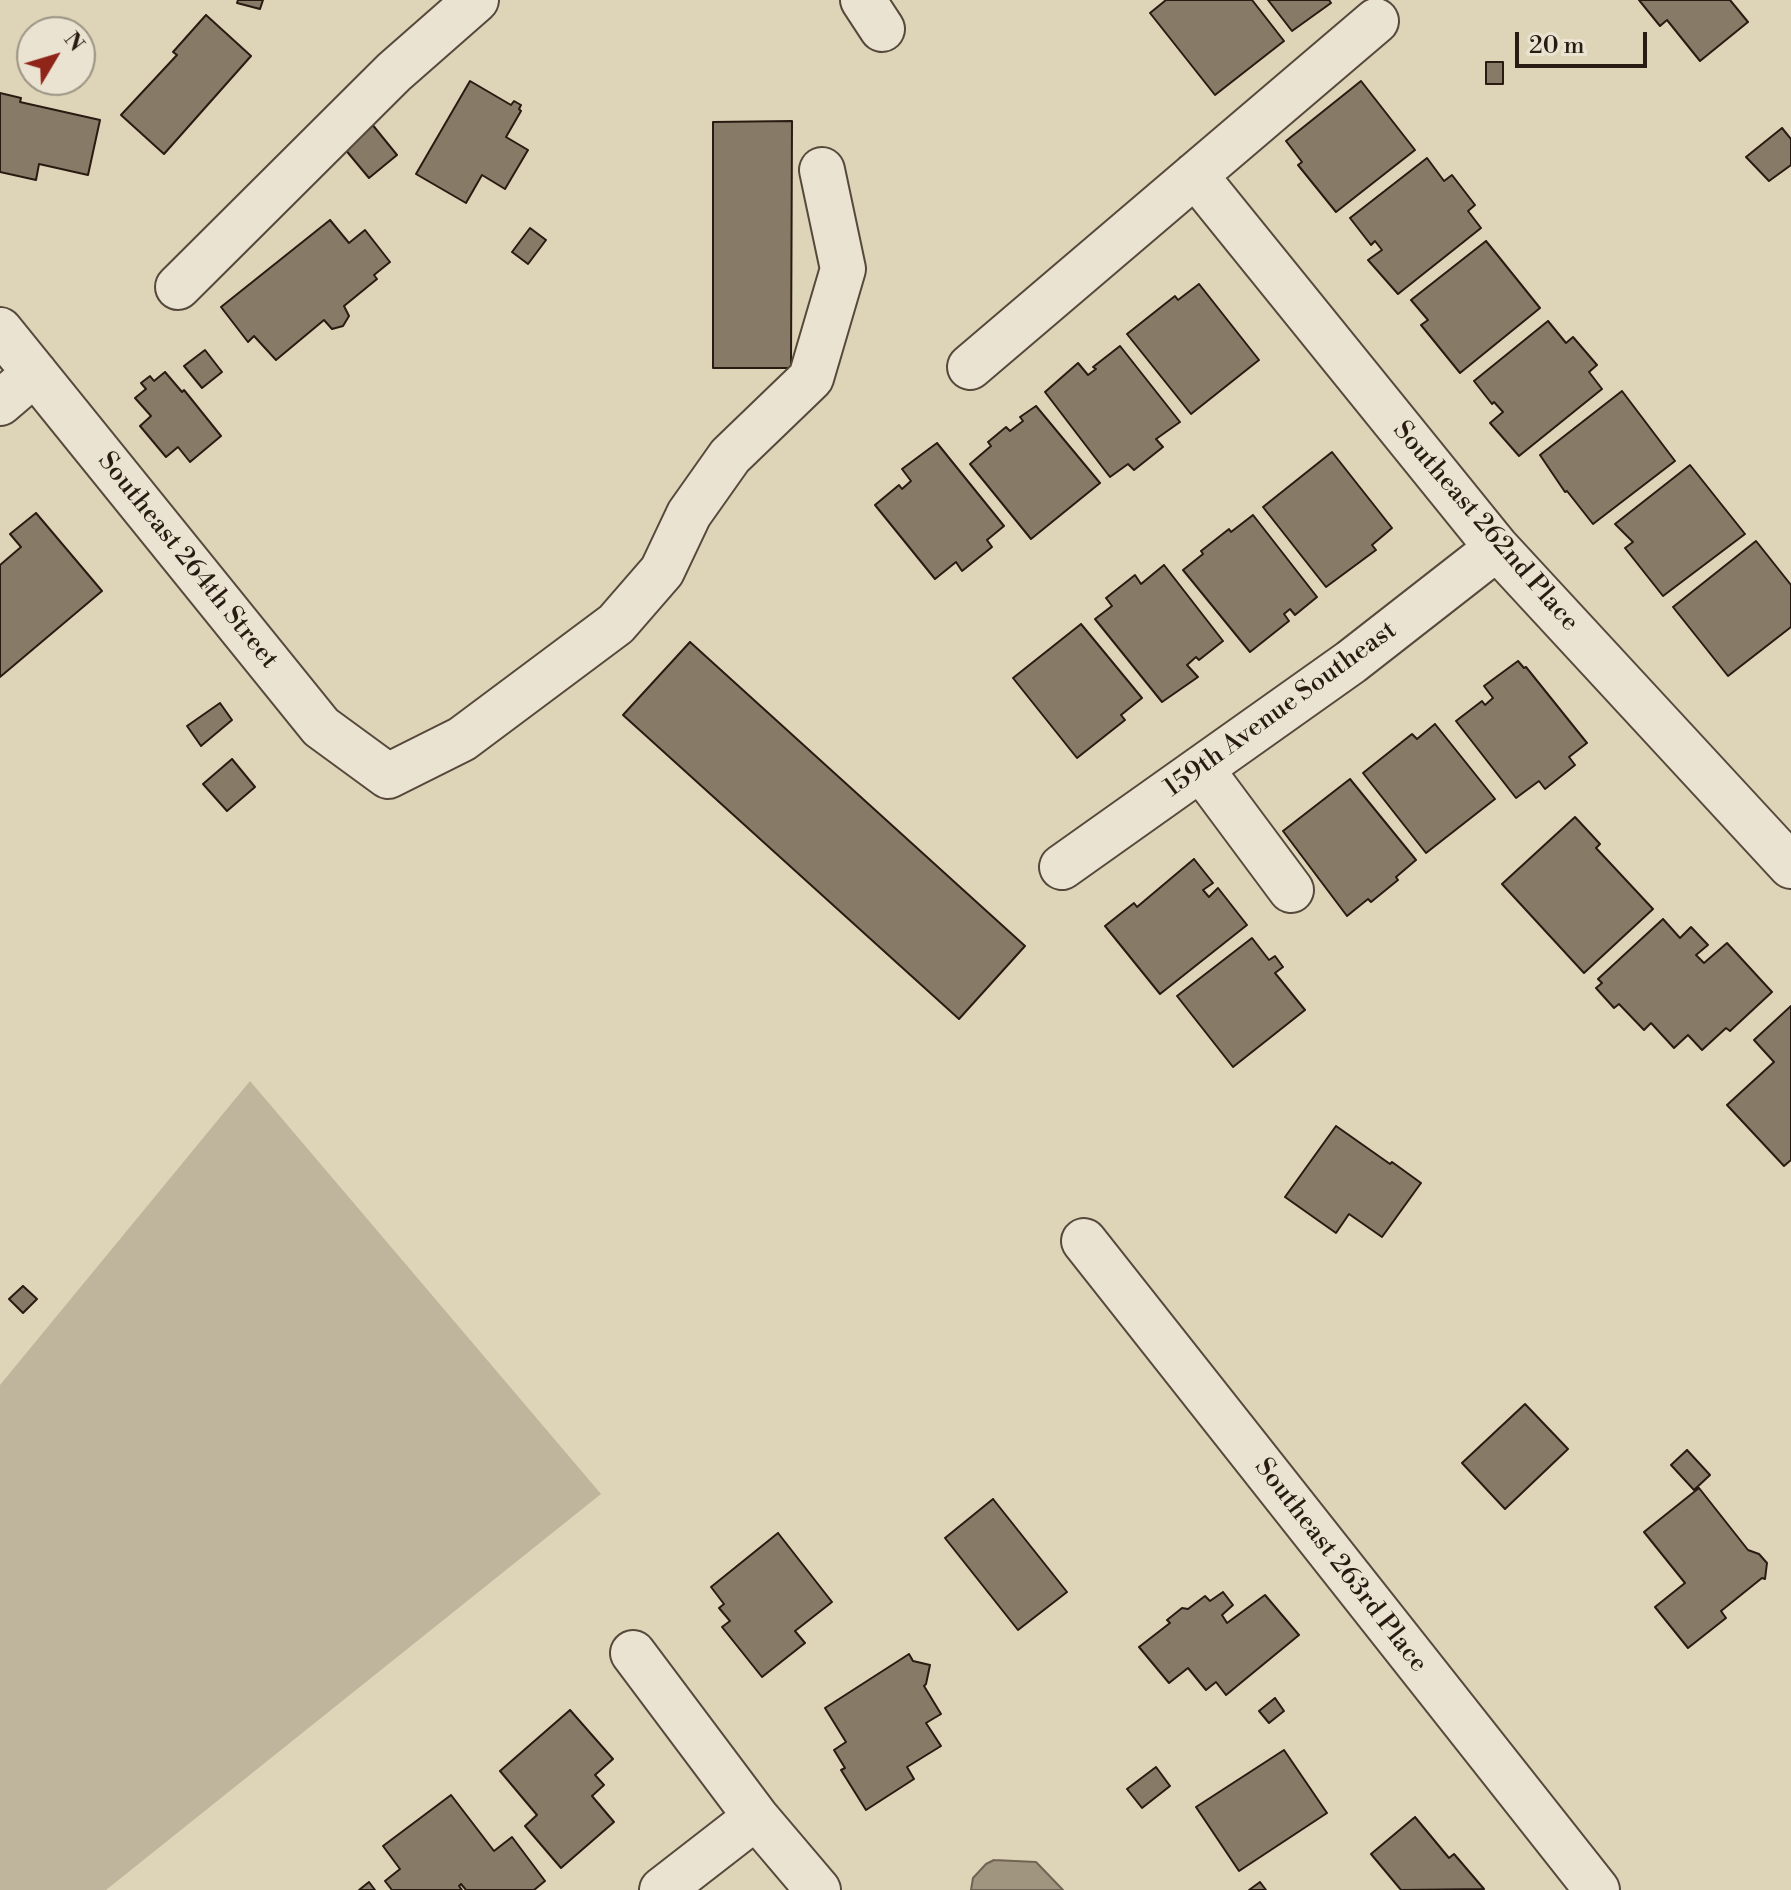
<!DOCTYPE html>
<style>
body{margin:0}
#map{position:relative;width:1791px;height:1890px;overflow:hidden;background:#ded4b8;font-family:"Libre Bodoni",serif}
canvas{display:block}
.north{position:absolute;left:16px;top:16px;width:80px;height:80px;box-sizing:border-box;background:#eae3d1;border:2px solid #9c9384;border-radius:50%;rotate:52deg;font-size:22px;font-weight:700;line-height:32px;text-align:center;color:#281b11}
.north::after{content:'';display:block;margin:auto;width:28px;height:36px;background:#8f2418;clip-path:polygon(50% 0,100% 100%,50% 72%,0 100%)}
.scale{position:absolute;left:1515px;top:32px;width:132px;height:36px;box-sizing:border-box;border:4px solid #281b11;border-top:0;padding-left:10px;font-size:24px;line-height:28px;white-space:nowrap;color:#281b11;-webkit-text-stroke:6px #eae3d1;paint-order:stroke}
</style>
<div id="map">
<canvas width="1791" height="1890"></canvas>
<div class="north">N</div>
<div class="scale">20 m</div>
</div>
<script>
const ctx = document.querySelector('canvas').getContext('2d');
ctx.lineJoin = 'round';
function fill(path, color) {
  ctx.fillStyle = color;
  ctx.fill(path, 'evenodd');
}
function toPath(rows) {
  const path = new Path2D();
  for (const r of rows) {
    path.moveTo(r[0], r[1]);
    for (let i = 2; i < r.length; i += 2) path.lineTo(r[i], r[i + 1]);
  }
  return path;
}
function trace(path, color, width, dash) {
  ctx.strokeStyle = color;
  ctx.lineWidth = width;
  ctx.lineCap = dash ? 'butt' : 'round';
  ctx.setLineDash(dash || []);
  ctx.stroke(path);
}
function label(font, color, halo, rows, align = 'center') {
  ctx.font = font + ' "Libre Bodoni",serif';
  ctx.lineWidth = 8;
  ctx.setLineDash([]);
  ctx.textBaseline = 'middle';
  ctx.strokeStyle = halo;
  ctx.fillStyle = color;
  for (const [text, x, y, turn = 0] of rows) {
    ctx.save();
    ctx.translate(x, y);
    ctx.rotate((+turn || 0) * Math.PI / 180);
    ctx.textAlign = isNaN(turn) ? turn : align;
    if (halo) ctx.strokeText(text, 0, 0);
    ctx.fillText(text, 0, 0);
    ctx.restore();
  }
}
fill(toPath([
 [250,1081,601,1494,106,1890,0,1890,0,1385]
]), '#bfb59c');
const water = toPath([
 [994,1860,1036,1862,1063,1890,971,1890,973,1878,986,1864,994,1860]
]);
fill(water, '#a0957f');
trace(water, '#706453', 2);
const building = toPath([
 [238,0,263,0,260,9,237,3,238,0],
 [1166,0,1252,0,1284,41,1215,95,1150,13,1166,0],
 [1268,0,1329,0,1331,3,1292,31,1268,0],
 [1639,0,1730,0,1748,22,1700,61,1667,20,1660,26,1639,0],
 [206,15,251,56,164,154,121,115,177,55,173,52,206,15],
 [1486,62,1503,62,1503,84,1486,84,1486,62],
 [470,81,511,105,514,101,521,105,519,109,521,111,506,137,528,150,505,189,482,175,466,203,416,174,470,81],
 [1361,81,1415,150,1336,212,1298,165,1302,162,1286,141,1361,81],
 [0,93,21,98,20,102,100,120,88,175,39,164,36,180,0,172,0,93],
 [367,118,397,155,369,178,339,142,367,118],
 [792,121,791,368,713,368,713,122,792,121],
 [1782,128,1791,139,1791,165,1769,181,1746,157,1782,128],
 [1427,158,1444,181,1452,175,1475,205,1468,211,1481,228,1398,294,1368,260,1382,250,1375,241,1371,245,1350,218,1427,158],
 [330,220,349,243,365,230,390,262,374,275,377,279,344,306,349,316,343,326,332,329,324,320,276,360,254,336,248,342,221,307,330,220],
 [530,228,546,240,528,264,512,252,530,228],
 [1486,241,1540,308,1460,373,1421,325,1428,320,1411,300,1486,241],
 [1199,284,1259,360,1191,414,1127,334,1175,296,1178,300,1199,284],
 [1548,321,1566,343,1573,337,1597,365,1589,372,1602,389,1519,456,1490,423,1503,412,1494,402,1492,404,1474,381,1548,321],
 [1120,346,1180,422,1156,439,1163,447,1134,470,1128,464,1110,477,1045,392,1078,363,1088,375,1096,369,1093,367,1120,346],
 [205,350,222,372,202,388,184,366,205,350],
 [165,372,182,392,184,390,221,436,190,462,178,447,166,457,140,426,151,416,135,398,146,389,141,383,150,376,154,381,165,372],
 [1622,391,1675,461,1593,524,1567,491,1565,492,1540,455,1622,391],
 [1036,406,1100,483,1031,539,970,464,991,446,988,442,1006,427,1010,431,1023,421,1020,417,1036,406],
 [937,443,1004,526,987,540,992,547,962,571,956,562,935,579,875,505,899,485,902,489,911,481,902,469,937,443],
 [1332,452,1392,528,1372,545,1376,550,1326,587,1263,507,1332,452],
 [1690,465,1745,534,1663,596,1625,548,1633,542,1615,524,1690,465],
 [36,513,102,591,0,677,0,565,21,547,10,534,36,513],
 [1253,515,1317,597,1295,615,1290,609,1284,614,1289,621,1250,652,1183,570,1203,554,1201,551,1229,529,1231,532,1253,515],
 [1756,541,1791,585,1791,627,1728,676,1673,607,1756,541],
 [1164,565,1223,641,1199,660,1196,657,1187,665,1198,677,1162,702,1095,619,1112,606,1106,598,1135,575,1141,584,1164,565],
 [1081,624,1142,698,1121,715,1125,720,1077,758,1013,678,1081,624],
 [690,642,1025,946,959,1019,623,715,690,642],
 [1518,661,1524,668,1526,667,1587,743,1569,757,1575,765,1545,789,1539,781,1516,798,1456,721,1482,701,1485,705,1493,698,1484,686,1518,661],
 [220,703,232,720,201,746,187,726,220,703],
 [1435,724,1495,799,1426,853,1363,773,1412,734,1417,739,1435,724],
 [232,759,255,787,227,811,203,784,232,759],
 [1350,779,1416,860,1396,877,1398,880,1371,902,1368,899,1347,916,1283,831,1350,779],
 [1575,817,1600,844,1596,848,1653,909,1584,973,1502,884,1575,817],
 [1194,859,1213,883,1203,890,1209,897,1218,888,1247,925,1160,994,1105,926,1134,903,1137,907,1194,859],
 [1663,919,1680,938,1691,927,1708,945,1696,955,1704,963,1727,943,1772,992,1730,1031,1726,1028,1702,1050,1688,1035,1674,1048,1651,1023,1644,1030,1619,1004,1614,1008,1596,988,1602,983,1598,979,1663,919],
 [1252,938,1269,960,1275,956,1283,967,1275,973,1305,1010,1233,1067,1177,996,1252,938],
 [1791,1006,1791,1160,1784,1166,1727,1105,1774,1062,1754,1040,1791,1006],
 [1336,1126,1390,1164,1392,1162,1421,1183,1382,1237,1349,1214,1336,1233,1285,1197,1336,1126],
 [23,1286,37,1299,23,1313,9,1299,23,1286],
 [1525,1404,1568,1449,1505,1509,1462,1463,1525,1404],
 [1687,1450,1710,1475,1694,1490,1671,1465,1687,1450],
 [1699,1488,1748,1550,1759,1554,1767,1563,1765,1579,1762,1578,1721,1611,1726,1618,1688,1648,1655,1607,1685,1583,1644,1532,1699,1488],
 [993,1499,1067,1592,1018,1630,945,1538,993,1499],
 [778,1533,832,1602,795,1631,805,1643,762,1677,722,1627,730,1621,719,1608,724,1604,711,1587,778,1533],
 [1223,1592,1233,1605,1222,1615,1227,1623,1265,1595,1299,1635,1226,1695,1216,1682,1206,1690,1188,1668,1169,1683,1139,1647,1170,1623,1167,1620,1182,1608,1188,1609,1205,1596,1210,1601,1223,1592],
 [909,1654,913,1661,930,1665,926,1684,924,1686,941,1714,926,1723,941,1746,907,1767,914,1779,866,1810,841,1770,845,1768,834,1750,846,1742,825,1708,909,1654],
 [1275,1698,1284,1711,1269,1723,1259,1711,1275,1698],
 [570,1710,613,1759,595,1775,604,1785,592,1796,614,1822,561,1868,525,1826,537,1815,500,1771,570,1710],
 [1284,1750,1327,1813,1239,1871,1196,1807,1284,1750],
 [1156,1767,1170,1786,1142,1808,1127,1789,1156,1767],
 [451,1795,494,1851,512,1837,545,1881,534,1890,466,1890,461,1884,459,1886,462,1890,392,1890,385,1881,400,1869,383,1846,451,1795],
 [1415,1817,1449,1858,1454,1854,1484,1889,1401,1890,1371,1854,1415,1817],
 [369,1882,375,1890,359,1890,369,1882],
 [1260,1882,1266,1890,1249,1890,1260,1882]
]);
fill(building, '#877b68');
trace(building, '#281b11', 2);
const minor = toPath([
 [863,0,882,29],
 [1195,175,1497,548,1791,866],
 [178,287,394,72,476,0],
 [0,330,321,727,388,776,462,739,616,624,662,571,689,514,730,456,811,378,843,269,822,170],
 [970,367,1376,21],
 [0,403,35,373],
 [1201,769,1291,890],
 [1062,867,1351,662,1497,548],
 [1084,1241,1597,1890],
 [633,1653,756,1817,818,1890],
 [662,1890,756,1817]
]);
trace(minor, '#56493b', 48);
trace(minor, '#eae3d1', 44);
label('26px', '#281b11', '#eae3d1', [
 ["Southeast 262nd Place",1485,527,49],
 ["Southeast 264th Street",187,561,51],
 ["159th Avenue Southeast",1281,710,-36],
 ["Southeast 263rd Place",1340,1566,52]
]);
</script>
